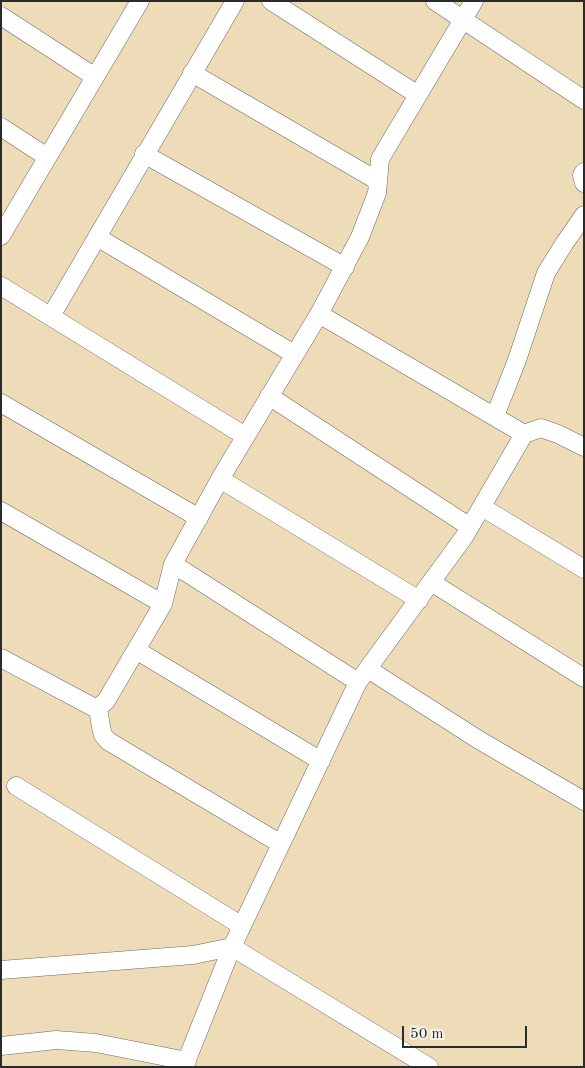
<!DOCTYPE html>
<style>
body{margin:0}
#map{position:relative;width:585px;height:1068px;overflow:hidden;background:#eedcb9;font-family:"Old Standard TT",serif}
canvas{display:block}
.frame{position:absolute;inset:0;border:2px solid #2b2b2b;pointer-events:none}
.scale{position:absolute;left:402px;top:1026px;width:125px;height:22px;box-sizing:border-box;border:2px solid #2b2b2b;border-top:0;padding-left:6px;font-size:15px;line-height:18px;white-space:nowrap;color:#2b2b2b;-webkit-text-stroke:4px #f7f3e8;paint-order:stroke}
</style>
<div id="map">
<canvas width="585" height="1068"></canvas>
<div class="frame"></div>
<div class="scale">50 m</div>
</div>
<script>
const ctx = document.querySelector('canvas').getContext('2d');
ctx.lineJoin = 'round';
function toPath(rows) {
  const path = new Path2D();
  for (const r of rows) {
    path.moveTo(r[0], r[1]);
    for (let i = 2; i < r.length; i += 2) path.lineTo(r[i], r[i + 1]);
  }
  return path;
}
function trace(path, color, width, dash) {
  ctx.strokeStyle = color;
  ctx.lineWidth = width;
  ctx.lineCap = dash ? 'butt' : 'round';
  ctx.setLineDash(dash || []);
  ctx.stroke(path);
}
const street = toPath([
 [271,1,418,95],
 [435,1,584,100],
 [1,16,95,77],
 [192,73,378,181],
 [1,127,47,157],
 [144,154,345,267],
 [584,172,582,175,584,183],
 [1,236,140,1],
 [97,237,294,354],
 [1,286,245,436],
 [319,314,524,434],
 [51,316,235,1],
 [269,396,470,527],
 [1,403,199,518],
 [495,416,517,360,546,273,564,244,584,215],
 [220,479,419,600],
 [482,507,584,569],
 [1,511,163,604],
 [173,564,358,682],
 [431,582,584,678],
 [136,650,321,761],
 [1,658,93,707,98,708,106,701,163,604,173,564,220,479,319,314,360,237,377,193,380,159,474,1],
 [368,669,479,740,584,801],
 [98,708,101,727,103,735,108,741,281,844],
 [16,786,242,926],
 [1,970,193,955,232,947,429,1067],
 [1,1046,56,1040,96,1043,187,1061],
 [184,1067,232,947,358,682,464,537,524,434,541,428,558,434,584,447]
]);
trace(street, '#6f695d', 19);
trace(street, '#fff', 18);
</script>
